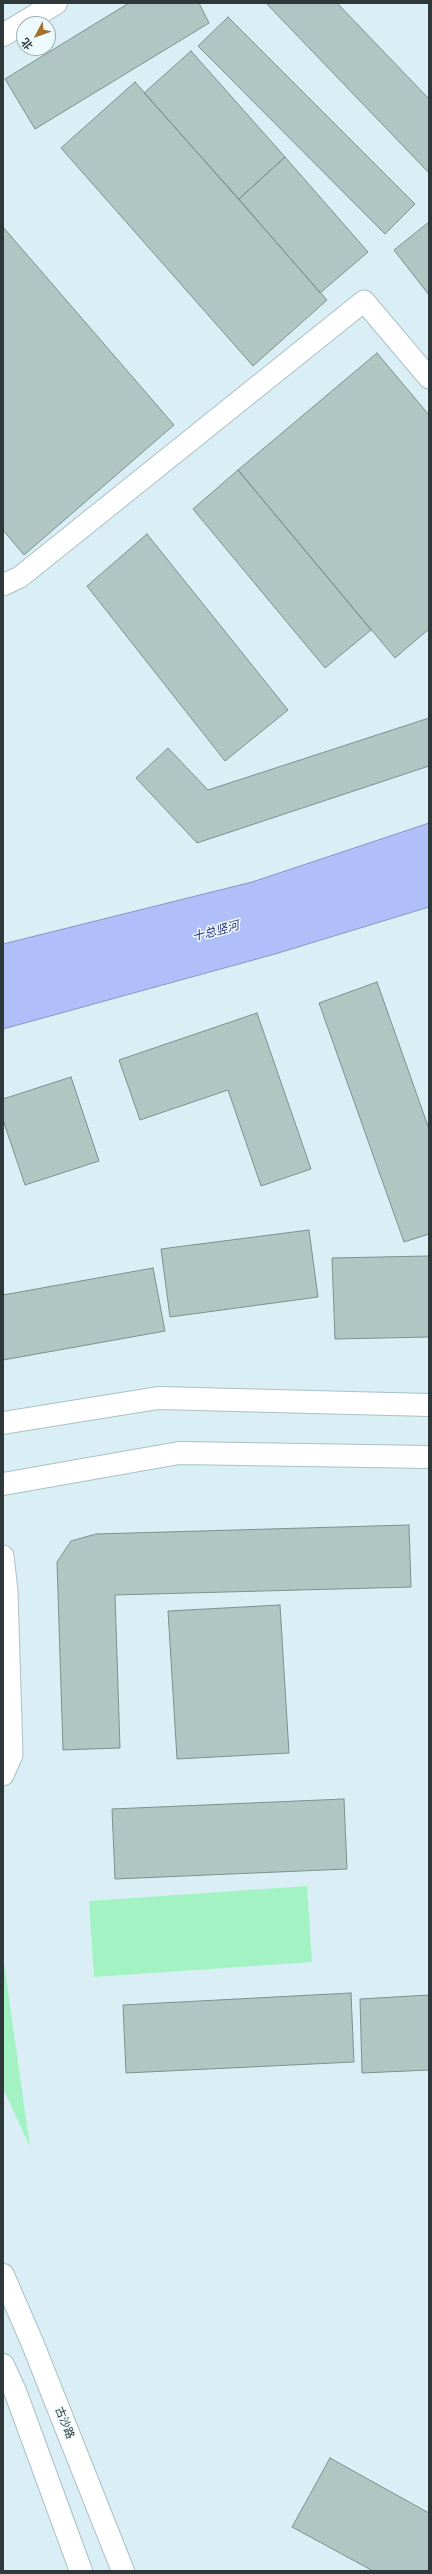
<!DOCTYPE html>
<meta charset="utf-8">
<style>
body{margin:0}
#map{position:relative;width:432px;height:2574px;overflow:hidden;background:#d9eff5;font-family:"Sofia Sans Condensed","Noto Sans SC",sans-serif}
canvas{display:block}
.frame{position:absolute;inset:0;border:4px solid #2e3739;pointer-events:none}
.north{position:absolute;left:16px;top:16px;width:40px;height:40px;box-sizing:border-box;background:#edfbfe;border:1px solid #a1adaf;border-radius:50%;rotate:229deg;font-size:11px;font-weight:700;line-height:16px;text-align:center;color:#2e3739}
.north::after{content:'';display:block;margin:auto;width:14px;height:18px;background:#a57029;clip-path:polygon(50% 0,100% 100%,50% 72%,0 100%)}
</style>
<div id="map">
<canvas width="432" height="2574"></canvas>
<div class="frame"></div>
<div class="north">北</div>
</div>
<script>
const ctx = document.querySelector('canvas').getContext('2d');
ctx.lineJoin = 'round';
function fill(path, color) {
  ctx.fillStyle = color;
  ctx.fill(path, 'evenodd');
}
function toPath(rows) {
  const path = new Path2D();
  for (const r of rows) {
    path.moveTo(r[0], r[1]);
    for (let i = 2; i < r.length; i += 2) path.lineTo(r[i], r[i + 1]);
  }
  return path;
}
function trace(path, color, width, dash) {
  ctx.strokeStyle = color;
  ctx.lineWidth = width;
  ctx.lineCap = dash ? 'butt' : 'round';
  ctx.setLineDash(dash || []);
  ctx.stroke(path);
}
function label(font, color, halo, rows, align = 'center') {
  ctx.font = font + ' "Sofia Sans Condensed","Noto Sans SC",sans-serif';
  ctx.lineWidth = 3;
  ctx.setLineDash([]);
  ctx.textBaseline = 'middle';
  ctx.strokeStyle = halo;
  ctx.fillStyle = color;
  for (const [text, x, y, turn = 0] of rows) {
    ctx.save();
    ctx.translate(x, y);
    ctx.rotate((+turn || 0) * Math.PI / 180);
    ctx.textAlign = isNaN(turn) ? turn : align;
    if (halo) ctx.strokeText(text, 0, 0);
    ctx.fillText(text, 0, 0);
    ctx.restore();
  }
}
fill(toPath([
 [307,1886,312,1962,94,1977,89,1901],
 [3,1956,30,2147,3,2088]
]), '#a3f2c3');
const water = toPath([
 [429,823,429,907,275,954,3,1029,3,944,252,882,429,823]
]);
fill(water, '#b0bef9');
trace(water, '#8996bf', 1);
const building = toPath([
 [129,3,199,3,209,23,35,129,5,79,129,3],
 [266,3,337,3,429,99,429,173,266,3],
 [228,17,415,204,385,234,198,46,228,17],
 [191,51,285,157,239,199,144,93,191,51],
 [135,82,327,300,253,366,61,148,135,82],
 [285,157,368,252,320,293,239,199,285,157],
 [429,222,429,295,394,250,429,222],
 [3,227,174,425,24,555,3,530,3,227],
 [377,353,429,415,429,629,395,658,238,470,377,353],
 [238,470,371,630,325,668,193,509,238,470],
 [147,534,288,710,225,761,87,586,147,534],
 [429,718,429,766,197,843,136,778,168,748,208,790,429,718],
 [377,982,429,1129,429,1234,404,1242,319,1003,377,982],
 [257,1013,311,1169,261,1186,228,1090,140,1120,119,1060,257,1013],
 [71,1077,99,1161,25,1185,3,1120,3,1099,71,1077],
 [309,1230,318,1297,170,1317,161,1249,309,1230],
 [429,1256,429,1337,335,1339,332,1258,429,1256],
 [153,1268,165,1331,3,1360,3,1295,153,1268],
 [409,1525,411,1587,115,1595,120,1748,63,1750,57,1562,71,1541,96,1534,409,1525],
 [280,1605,289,1753,177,1759,168,1611,280,1605],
 [344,1799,347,1869,115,1879,112,1809,344,1799],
 [351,1993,354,2062,126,2073,123,2005,351,1993],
 [429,1995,429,2070,362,2073,360,1999,429,1995],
 [330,2458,429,2513,429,2571,373,2571,292,2527,330,2458]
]);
fill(building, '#afc6c3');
trace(building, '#7b918e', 1);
const lane = toPath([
 [3,585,20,577,364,301,429,378],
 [3,1556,7,1591,12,1755,3,1775]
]);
const secondary = toPath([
 [3,35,56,3],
 [3,1423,158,1398,429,1405],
 [3,1484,179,1453,429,1457],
 [3,2275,32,2342,123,2571],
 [3,2365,15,2391,81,2571]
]);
trace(lane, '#aac0c6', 23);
trace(secondary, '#aac0c6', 24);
trace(lane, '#fff', 21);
trace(secondary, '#fff', 22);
label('11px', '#2e3739', '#edfbfe', [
 ["古沙路",64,2423,68]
]);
label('italic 12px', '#262a7c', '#edfbfe', [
 ["十总竖河",216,932,-15]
]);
</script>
